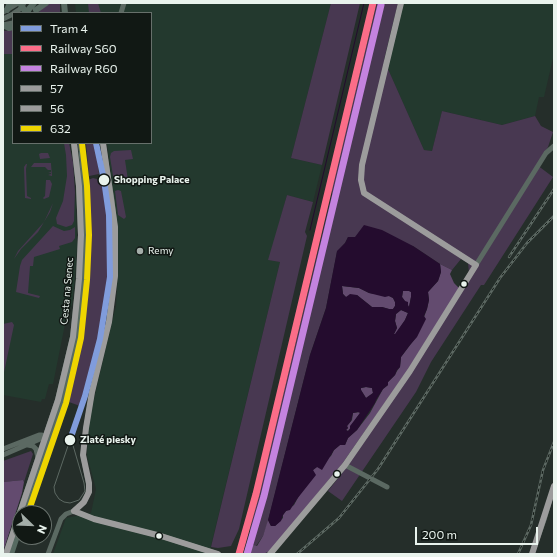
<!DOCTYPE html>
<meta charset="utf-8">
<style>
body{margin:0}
#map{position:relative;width:557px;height:557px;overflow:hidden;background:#252e2a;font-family:Commissioner,sans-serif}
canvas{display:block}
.frame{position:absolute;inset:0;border:4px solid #e9f3ed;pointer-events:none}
.legend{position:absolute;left:12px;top:12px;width:140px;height:132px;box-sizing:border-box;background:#111814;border:1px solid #67706b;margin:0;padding:5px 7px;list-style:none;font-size:12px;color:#e9f3ed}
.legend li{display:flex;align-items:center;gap:8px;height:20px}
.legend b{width:20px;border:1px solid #67706b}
.north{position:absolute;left:12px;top:505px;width:40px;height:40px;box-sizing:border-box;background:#111814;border:1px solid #67706b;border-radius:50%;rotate:113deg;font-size:11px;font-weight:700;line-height:16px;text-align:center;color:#e9f3ed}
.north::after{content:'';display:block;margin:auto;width:14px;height:18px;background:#a4aea9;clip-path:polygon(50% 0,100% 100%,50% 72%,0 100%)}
.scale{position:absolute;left:415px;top:527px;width:123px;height:18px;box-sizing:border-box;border:2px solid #e9f3ed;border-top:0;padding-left:5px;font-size:12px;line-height:14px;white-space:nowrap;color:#e9f3ed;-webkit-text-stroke:3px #111814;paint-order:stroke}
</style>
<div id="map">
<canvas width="557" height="557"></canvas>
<div class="frame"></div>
<ul class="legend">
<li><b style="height:5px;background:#809cdc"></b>Tram 4</li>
<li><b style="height:5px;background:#fb6d88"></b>Railway S60</li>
<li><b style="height:5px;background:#c483df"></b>Railway R60</li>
<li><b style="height:5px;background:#9c9c9c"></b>57</li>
<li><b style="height:5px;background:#9c9c9c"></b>56</li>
<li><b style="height:5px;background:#eed500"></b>632</li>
</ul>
<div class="north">N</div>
<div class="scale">200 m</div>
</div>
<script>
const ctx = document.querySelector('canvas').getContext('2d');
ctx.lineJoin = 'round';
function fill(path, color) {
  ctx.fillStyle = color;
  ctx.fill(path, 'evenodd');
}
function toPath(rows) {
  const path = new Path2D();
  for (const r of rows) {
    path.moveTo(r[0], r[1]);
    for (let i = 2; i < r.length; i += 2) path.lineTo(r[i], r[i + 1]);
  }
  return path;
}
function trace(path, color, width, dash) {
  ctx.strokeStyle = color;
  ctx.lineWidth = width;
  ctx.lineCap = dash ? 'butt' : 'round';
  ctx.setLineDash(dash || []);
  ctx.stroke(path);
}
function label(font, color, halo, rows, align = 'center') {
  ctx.font = font + ' Commissioner,sans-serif';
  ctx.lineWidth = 3;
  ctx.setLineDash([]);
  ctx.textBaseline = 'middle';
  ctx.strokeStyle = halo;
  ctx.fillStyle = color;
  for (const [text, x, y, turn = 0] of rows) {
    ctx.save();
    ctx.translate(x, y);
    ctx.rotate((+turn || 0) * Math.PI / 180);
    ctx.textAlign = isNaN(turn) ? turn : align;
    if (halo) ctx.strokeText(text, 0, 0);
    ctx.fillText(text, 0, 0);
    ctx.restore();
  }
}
fill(toPath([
 [75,3,331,3,291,158,322,165,313,202,287,195,269,260,280,262,209,554,53,554,66,518,91,513,96,489,87,456,88,425,107,343,116,306,118,273,118,227,107,143,151,143,151,13,76,13],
 [398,3,554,3,554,54,544,97,539,97,535,116,502,125,442,111,432,151,424,150,384,60],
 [3,31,13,32,13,143,70,143,70,147,76,205,77,246,75,276,72,305,67,314,53,384,49,384,45,399,42,399,41,402,3,395]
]), '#23392e');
fill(toPath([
 [50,3,60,3,60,13,40,13,39,11],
 [88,3,98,3,101,13,89,13],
 [331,3,360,3,322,165,291,158],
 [377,3,398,3,384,60,424,150,432,151,442,111,502,125,535,116,541,126,553,132,548,147,537,165,553,177,484,285,481,285,431,362,416,392,342,501,328,491,346,468,411,373,469,273,468,263,461,259,452,270,440,264,413,246,348,237,345,243,337,252,326,308,310,355,267,525,263,536,256,546,250,544,250,529,332,194,331,189],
 [13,30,13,54,3,54,3,31],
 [64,143,69,143,73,162,75,192,74,221,72,225,66,227,57,224,56,218,63,201,67,176,66,155],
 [86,143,95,143,99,174,89,176],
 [131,150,133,159,125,160,128,180,136,179,136,181,116,184,114,182,110,157,111,153,114,151],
 [41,153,48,153,50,158,40,159,39,154],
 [34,163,51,163,51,164,52,176,48,175,51,174,51,173,48,173,51,172,51,170,48,170,45,167,31,167],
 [26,164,27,164,26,169,27,196,31,198,31,199,25,198,24,167],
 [93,178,97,179,104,185,108,215,110,245,106,295,102,326,80,406,69,402,87,305,90,251,88,180],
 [46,180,50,180,52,184,49,197,44,199,43,198,45,196],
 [118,190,121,191,126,217,124,219,118,215,115,191],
 [287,195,313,202,305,232,307,236,239,529,231,546,218,548,211,547,280,262,268,260],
 [53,203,50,212,38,232,21,249,14,259,18,251,44,222],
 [53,226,64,231,70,230,75,227,75,238,72,242,59,246,60,249,34,257,33,266,30,266,28,293,40,296,39,298,16,292,20,266,22,260],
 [12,322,14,325,3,377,3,324],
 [31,451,33,454,24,482,23,480,3,482,3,461]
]), '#483851');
fill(toPath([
 [440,264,452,270,450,274,454,283,459,288,407,371,342,464,270,551,263,554,250,554,250,544,257,546,263,536,268,520,271,526,275,526,283,518,283,515,286,511,294,505,313,470,331,456,334,450,340,445,345,445,348,438,357,430,370,413,383,389,388,385,388,382,395,375,397,371,400,367,401,357,417,336,427,309,429,300,428,292,438,281,441,272],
 [342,286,359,288,369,293,389,296,393,298,395,302,395,306,393,309,389,309,382,307,372,307,357,295,346,297,343,294],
 [403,291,409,291,411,292,411,297,409,307,402,297],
 [401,310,408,313,405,320,395,335,394,334,397,328,395,321,396,314],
 [366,387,372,388,373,393,366,398,361,390,361,388],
 [360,412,360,413,355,420,355,422,348,431,346,430,348,428,347,426,352,420,353,413],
 [23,480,24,482,22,493,3,552,3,482]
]), '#634b6f');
fill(toPath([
 [364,225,382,230,413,246,440,264,441,272,438,281,428,292,429,300,427,309,424,316,426,319,417,337,410,345,401,357,400,367,397,370,395,375,388,382,388,385,383,389,376,400,375,403,357,430,348,438,345,445,340,445,334,450,322,470,317,467,313,470,316,475,297,499,290,510,286,511,283,515,281,521,275,526,271,526,268,520,310,355,326,308,337,251,345,243,348,237,355,237],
 [342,286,359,288,369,293,385,297,389,296,393,298,395,302,395,306,393,309,389,309,382,307,372,307,357,295,350,294,346,297,343,294],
 [403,291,409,291,411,292,411,297,409,307,408,305,408,302,405,301,402,297],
 [401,310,408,313,405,320,395,334,394,334,397,328,395,321,396,314],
 [366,387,372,388,373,393,366,398,361,390,361,388],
 [358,412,360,413,350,426,350,429,348,431,346,430,348,428,347,426,351,421,353,413]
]), '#240c2e');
trace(toPath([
 [310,230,364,3]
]), '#240c2e', 1);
trace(toPath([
 [3,12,18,3],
 [14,13,20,9,24,3],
 [121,13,124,3],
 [3,19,13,14],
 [3,25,13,23],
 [476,265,546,153,554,146],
 [28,445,33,446,36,449,38,458],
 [3,449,39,435,42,435,46,438],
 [3,455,47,436],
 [345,465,387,487],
 [74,511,94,519,161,536,218,554],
 [48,554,61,519,66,514,74,511,81,505,87,495,89,487,83,455,86,428,92,392,109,322,115,276,115,227,112,200,103,143],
 [270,554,345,465,410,371,476,265,364,193,361,180,362,165,401,3],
 [532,554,544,520,554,486]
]), '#5b6962', 5);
trace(toPath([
 [20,3,26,13],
 [64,3,65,13],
 [7,10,10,3],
 [36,10,46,3],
 [27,13,29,9,34,3],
 [3,25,9,28,13,27],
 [25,513,62,406,78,336,84,280,86,242,85,192,81,143],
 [6,554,58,400,73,337,79,279,81,235,79,186,74,143],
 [11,554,20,527]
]), '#576a61', 6);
trace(toPath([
 [70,440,54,487,55,493,59,499,64,502,70,503,79,500,85,491,84,483,72,442,80,415]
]), '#5d6963', 1);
const rail = toPath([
 [509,257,554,189],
 [297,554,339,518,378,469,500,278,527,243,554,216],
 [518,554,531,525,543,470,554,442]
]);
trace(rail, '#5d6963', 2.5);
trace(rail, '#111814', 1, [3]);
trace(toPath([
 [74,511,84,502,89,492,89,483,83,455,86,428,92,392,109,322,115,276,115,227,103,143],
 [74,511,94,519,161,536,218,554],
 [270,554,345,465,410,371,476,265,364,193,361,180,362,165,401,3]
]), '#9c9c9c', 6);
trace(toPath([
 [6,554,58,400,73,337,79,279,81,235,79,186,74,143],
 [532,554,554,486]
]), '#9c9c9c', 6);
trace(toPath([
 [28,513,66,403,81,338,87,280,89,235,87,186,82,143]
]), '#eed500', 6);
trace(toPath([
 [239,554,256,494,373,3]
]), '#fb6d88', 7);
trace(toPath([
 [247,554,264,496,381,5]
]), '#c483df', 7);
trace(toPath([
 [70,440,85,396,100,339,110,277,109,215,104,180,96,143]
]), '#809cdc', 6);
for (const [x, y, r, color] of [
 [104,180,6,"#e9f3ed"],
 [140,251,4,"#a4aea9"],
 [464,284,3.5,"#e9f3ed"],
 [70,440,6,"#e9f3ed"],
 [337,474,3.5,"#e9f3ed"],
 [159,536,3.5,"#e9f3ed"]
]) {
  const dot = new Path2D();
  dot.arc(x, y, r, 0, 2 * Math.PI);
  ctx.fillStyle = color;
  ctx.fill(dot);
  trace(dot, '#111814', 1.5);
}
label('bold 10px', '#e9f3ed', '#111814', [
 ["Shopping Palace",114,180],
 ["Zlaté piesky",80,440]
], 'left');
label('10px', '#e9f3ed', '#111814', [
 ["Remy",148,251]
], 'left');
label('10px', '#e9f3ed', '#111814', [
 ["Cesta na Senec",67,291,-85]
]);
</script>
